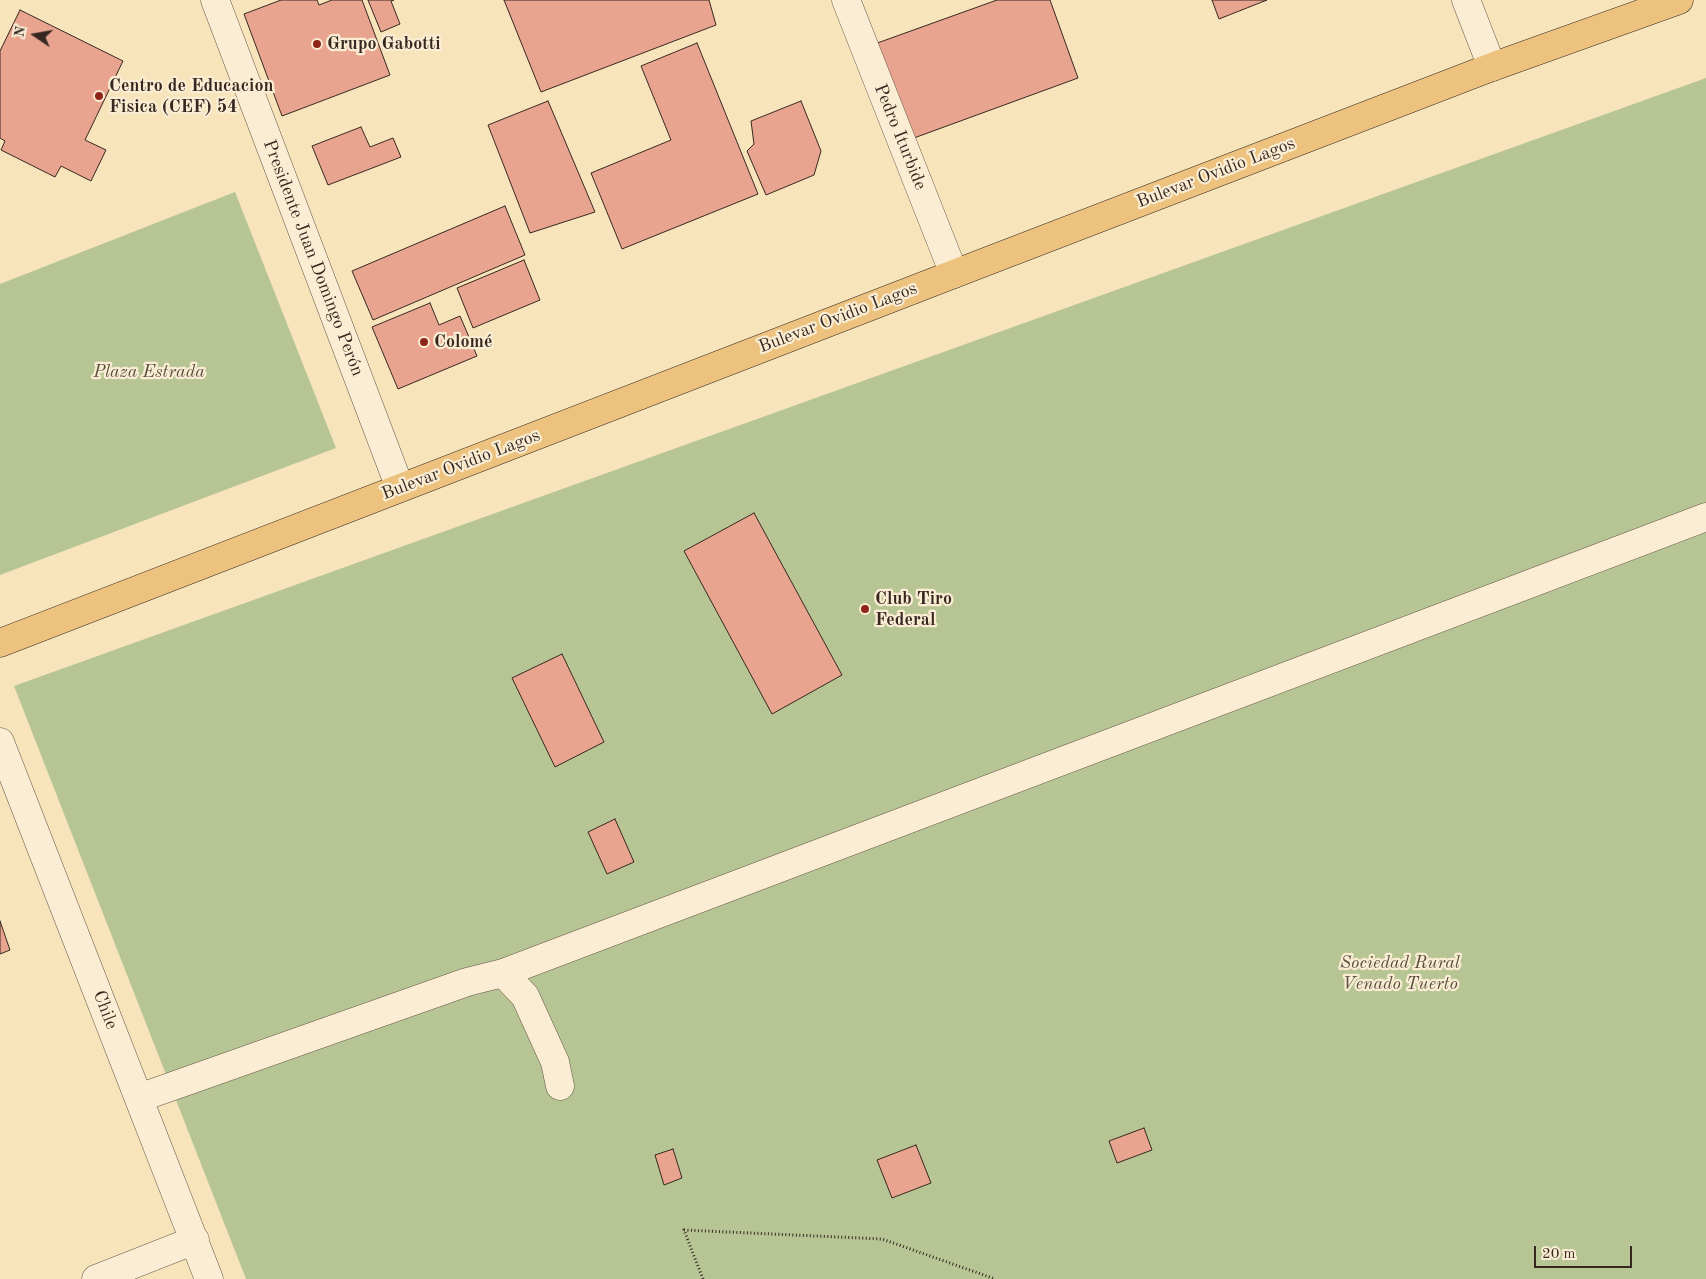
<!DOCTYPE html>
<meta charset="utf-8">
<style>
body{margin:0}
#map{position:relative;width:1706px;height:1279px;overflow:hidden;background:#f7e4bb;font-family:"Old Standard TT",serif}
canvas{display:block}
.north{position:absolute;left:10px;top:10px;width:50px;height:50px;-webkit-text-stroke:4px #faedd3;paint-order:stroke;rotate:282deg;font-size:14px;font-weight:700;line-height:20px;text-align:center;color:#362821}
.north::after{content:'';display:block;margin:auto;width:18px;height:22px;background:#362821;clip-path:polygon(50% 0,100% 100%,50% 72%,0 100%)}
.scale{position:absolute;left:1534px;top:1246px;width:98px;height:22px;box-sizing:border-box;border:2px solid #362821;border-top:0;padding-left:6px;font-size:15px;line-height:18px;white-space:nowrap;color:#362821;-webkit-text-stroke:4px #faedd3;paint-order:stroke}
</style>
<div id="map">
<canvas width="1706" height="1279"></canvas>
<div class="north">N</div>
<div class="scale">20 m</div>
</div>
<script>
const ctx = document.querySelector('canvas').getContext('2d');
ctx.lineJoin = 'round';
function fill(path, color) {
  ctx.fillStyle = color;
  ctx.fill(path, 'evenodd');
}
function toPath(rows) {
  const path = new Path2D();
  for (const r of rows) {
    path.moveTo(r[0], r[1]);
    for (let i = 2; i < r.length; i += 2) path.lineTo(r[i], r[i + 1]);
  }
  return path;
}
function trace(path, color, width, dash) {
  ctx.strokeStyle = color;
  ctx.lineWidth = width;
  ctx.lineCap = dash ? 'butt' : 'round';
  ctx.setLineDash(dash || []);
  ctx.stroke(path);
}
function label(font, color, halo, rows, align = 'center') {
  ctx.font = font + ' "Old Standard TT",serif';
  ctx.lineWidth = 4.5;
  ctx.setLineDash([]);
  ctx.textBaseline = 'middle';
  ctx.strokeStyle = halo;
  ctx.fillStyle = color;
  for (const [text, x, y, turn = 0] of rows) {
    ctx.save();
    ctx.translate(x, y);
    ctx.rotate((+turn || 0) * Math.PI / 180);
    ctx.textAlign = isNaN(turn) ? turn : align;
    if (halo) ctx.strokeText(text, 0, 0);
    ctx.fillText(text, 0, 0);
    ctx.restore();
  }
}
fill(toPath([
 [1706,78,1706,1279,246,1279,14,686],
 [235,192,336,448,0,575,0,284]
]), '#b7c594');
const building = toPath([
 [281,0,317,0,319,5,332,0,362,0,390,75,282,116,244,14,281,0],
 [368,0,394,0,391,1,400,24,381,32,368,0],
 [504,0,709,0,716,25,541,92,504,0],
 [997,0,1050,0,1078,78,903,142,869,46,997,0],
 [1212,0,1267,0,1219,19,1212,0],
 [20,10,123,61,85,140,106,150,91,181,61,166,55,177,1,150,5,141,0,138,0,51,20,10],
 [697,43,758,194,622,249,591,173,671,140,641,66,697,43],
 [548,101,595,212,530,233,488,125,548,101],
 [801,101,821,151,814,175,766,195,747,151,754,144,751,121,801,101],
 [361,127,370,147,393,138,401,157,328,185,312,146,361,127],
 [505,206,525,255,373,320,352,271,505,206],
 [524,260,540,300,473,328,457,288,524,260],
 [430,303,439,325,460,316,477,356,398,389,372,327,430,303],
 [754,513,842,675,772,714,684,551,754,513],
 [562,654,604,742,555,767,512,678,562,654],
 [615,819,634,862,607,874,588,832,615,819],
 [0,921,10,950,0,954,0,921],
 [1144,1128,1152,1150,1117,1163,1109,1141,1144,1128],
 [916,1145,931,1183,892,1198,877,1160,916,1145],
 [673,1149,682,1178,664,1185,655,1155,673,1149]
]);
fill(building, '#e9a48f');
trace(building, '#362821', 1);
const minor = toPath([
 [215,0,400,488],
 [846,0,954,274],
 [1466,0,1492,67],
 [0,742,209,1279],
 [503,973,1706,517],
 [139,1098,467,982,503,973,525,996,555,1062,560,1086],
 [96,1279,195,1240]
]);
const highway = toPath([
 [0,643,954,274,1492,67,1679,0]
]);
trace(minor, '#665748', 29);
trace(highway, '#362821', 29);
trace(toPath([
 [703,1279,684,1230,882,1239,995,1279]
]), '#362821', 3, [1, 2.5]);
trace(minor, '#faedd3', 28);
trace(highway, '#ecc27e', 28);
for (const [x, y, r, color] of [
 [317,44,5,"#8f2418"],
 [99,96,5,"#8f2418"],
 [424,342,5,"#8f2418"],
 [865,609,5,"#8f2418"]
]) {
  const dot = new Path2D();
  dot.arc(x, y, r, 0, 2 * Math.PI);
  ctx.fillStyle = color;
  ctx.fill(dot);
  trace(dot, '#faedd3', 2);
}
label('bold 18px', '#362821', '#faedd3', [
 ["Grupo Gabotti",327,44],
 ["Centro de Educacion",109,86],
 ["Fisica (CEF) 54",109,107],
 ["Colomé",434,342],
 ["Club Tiro",875,599],
 ["Federal",875,620]
], 'left');
label('18px', '#362821', '#faedd3', [
 ["Pedro Iturbide",900,137,68],
 ["Bulevar Ovidio Lagos",1216,173,-21],
 ["Presidente Juan Domingo Perón",313,258,69],
 ["Bulevar Ovidio Lagos",838,318,-21],
 ["Bulevar Ovidio Lagos",461,465,-21],
 ["Chile",105,1010,69]
]);
label('italic 18px', '#564f3e', '#faedd3', [
 ["Plaza Estrada",149,372],
 ["Sociedad Rural",1400,963],
 ["Venado Tuerto",1400,984]
]);
</script>
